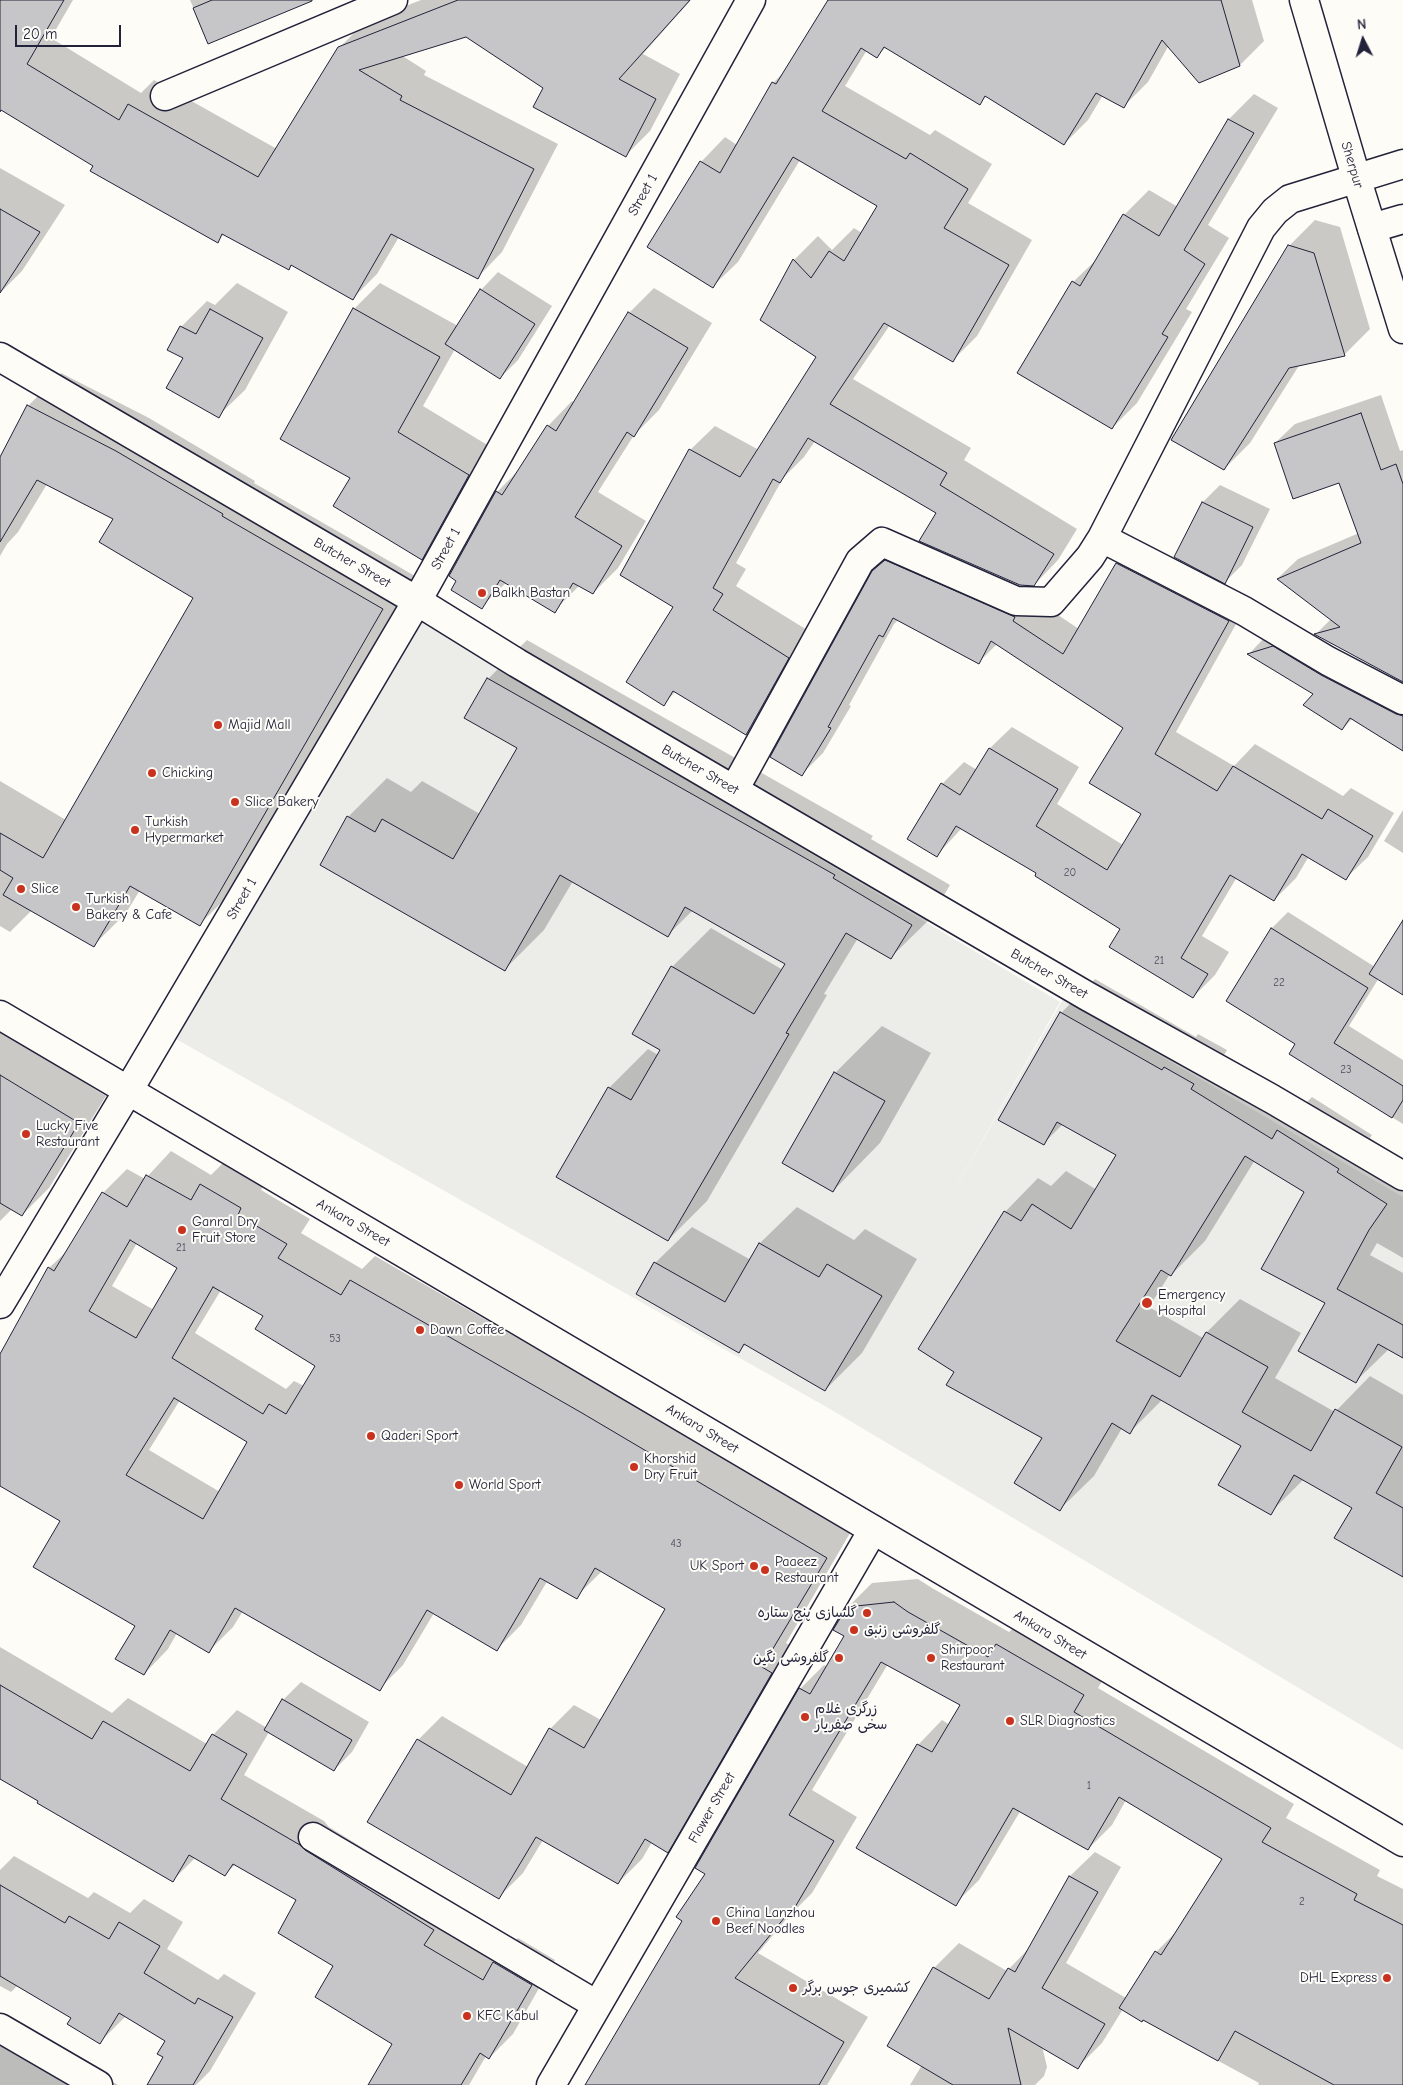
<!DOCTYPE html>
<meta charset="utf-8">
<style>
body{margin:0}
#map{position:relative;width:1403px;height:2085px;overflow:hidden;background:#fdfcf7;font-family:"Comic Neue",sans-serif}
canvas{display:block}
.north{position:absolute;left:1338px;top:15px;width:50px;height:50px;-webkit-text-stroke:4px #fdfcf7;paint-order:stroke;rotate:355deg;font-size:14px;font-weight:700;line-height:20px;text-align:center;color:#22223b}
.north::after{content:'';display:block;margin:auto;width:18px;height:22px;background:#22223b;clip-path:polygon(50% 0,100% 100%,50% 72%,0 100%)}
.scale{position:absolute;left:15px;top:25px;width:106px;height:22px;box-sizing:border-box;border:2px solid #22223b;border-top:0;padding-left:6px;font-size:15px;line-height:18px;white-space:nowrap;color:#22223b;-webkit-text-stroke:4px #fdfcf7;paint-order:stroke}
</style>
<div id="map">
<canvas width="1403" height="2085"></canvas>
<div class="north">N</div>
<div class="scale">20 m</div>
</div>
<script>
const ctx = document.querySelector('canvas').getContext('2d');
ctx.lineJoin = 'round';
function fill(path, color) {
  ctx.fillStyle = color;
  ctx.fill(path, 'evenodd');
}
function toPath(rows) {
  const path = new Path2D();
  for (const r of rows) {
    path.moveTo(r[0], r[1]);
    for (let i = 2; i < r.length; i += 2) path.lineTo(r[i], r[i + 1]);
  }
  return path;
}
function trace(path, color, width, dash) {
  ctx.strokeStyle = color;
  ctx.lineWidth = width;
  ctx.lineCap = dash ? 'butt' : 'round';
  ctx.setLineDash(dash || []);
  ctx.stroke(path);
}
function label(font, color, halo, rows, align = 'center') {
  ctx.font = font + ' "Comic Neue","Playpen Sans Arabic",sans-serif';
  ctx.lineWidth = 4;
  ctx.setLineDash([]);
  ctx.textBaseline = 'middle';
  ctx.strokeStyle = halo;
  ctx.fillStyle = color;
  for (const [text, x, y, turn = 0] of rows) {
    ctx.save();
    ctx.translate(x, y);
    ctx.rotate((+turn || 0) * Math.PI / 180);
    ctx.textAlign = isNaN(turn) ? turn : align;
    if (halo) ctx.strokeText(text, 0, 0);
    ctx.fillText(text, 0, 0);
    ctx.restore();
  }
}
fill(toPath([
 [418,620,1060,1002,942,1212,1063,999,1403,1197,1403,1750,830,1409,176,1039],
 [0,2032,91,2085,0,2085]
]), '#ecece9');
fill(toPath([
 [4,0,73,0,51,38,141,93,154,80,277,149,339,48,365,22,421,0,691,0,643,54,680,74,650,131,625,156,545,88,466,35,401,55,426,71,424,75,558,144,502,252,478,277,399,237,377,274,352,299,293,264,288,268,224,234,217,241,0,108,0,6],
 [190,0,285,0,208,42],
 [830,0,1252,0,1264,41,1240,65,1200,81,1169,45,1148,82,1123,107,1103,95,1088,120,1064,144,987,96,979,103,886,47,877,56,867,50,845,86,930,135,935,130,992,164,968,203,1032,240,977,336,953,360,890,325,853,379,971,448,964,460,1077,529,1058,560,1034,585,937,513,815,441,804,457,783,478,736,563,746,569,736,586,812,633,770,710,746,734,676,691,664,704,690,450,715,426,759,450,817,356,762,320,794,260,818,236,832,250,854,228,862,233,879,205,800,160,738,262,713,286,648,246,701,162,725,137,737,145,773,83,787,69],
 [1254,94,1278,108,1208,225,1229,238,1186,309,1192,312,1137,403,1112,428,1019,373,1073,282,1099,257,1124,215,1149,190,1178,207,1229,119],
 [0,168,65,205,22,271,0,293],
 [1315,220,1340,227,1370,329,1344,355,1300,364,1250,443,1224,469,1289,246],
 [498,272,552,306,518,360,500,378,455,349,423,406,494,449,448,532,422,559,352,477,354,309,380,283,458,326,481,290],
 [237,283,288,312,245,390,218,416,184,357,181,327,207,301,215,305],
 [654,288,712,323,659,410,634,435,598,492,646,521,618,568,593,593,579,586,554,611,507,582,481,607,497,492,521,468,548,426,572,401,575,403,629,313],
 [61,373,149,418,255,481,254,483,415,576,233,891,200,924,140,890,126,913,94,945,32,910,10,932,0,926,0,781,66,820,195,597,115,518,47,484,18,532,7,544,0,556,0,460,28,406],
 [1381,395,1400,451,1403,450,1403,681,1316,634,1331,619,1278,578,1298,559,1359,533,1340,481,1275,443,1295,424],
 [1220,485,1270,509,1242,565,1225,582,1176,557,1203,502],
 [908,539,1036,595,1034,599,1079,629,1117,564,1139,542,1250,599,1176,732,1234,766,1255,744,1343,796,1351,788,1394,813,1368,857,1346,878,1309,856,1296,878,1274,900,1237,877,1202,936,1229,952,1215,975,1193,997,1122,928,1038,873,962,828,937,855,942,784,964,762,977,770,990,748,1012,727,1079,767,1057,804,1123,845,1143,814,1125,728,997,644,979,662,899,619,894,624,849,705,851,706,823,753,802,774,873,572],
 [1264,638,1403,693,1403,749,1353,718,1342,729,1315,694,1249,654],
 [527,640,873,836,871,839,950,885,930,919,891,957,858,938,824,994,827,995,707,1201,668,1240,558,1176,609,1088,648,1049,658,1055,661,1050,672,967,711,928,783,970,787,963,693,910,668,935,573,881,544,930,505,969,348,817,387,778,411,792,422,781,480,814,519,748,488,679],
 [1403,810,1403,853,1384,841],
 [1288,912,1375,967,1403,929,1403,993,1379,978,1349,1026,1403,1060,1403,1124,1290,1054,1297,1043,1227,1000,1272,928],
 [1095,979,1196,1037,1198,1034,1227,1050,1224,1055,1304,1105,1312,1097,1372,1135,1370,1138,1403,1160,1403,1258,1377,1243,1370,1255,1403,1273,1403,1357,1389,1349,1356,1381,1327,1303,1306,1191,1255,1160,1205,1241,1171,1275,1170,1274,1149,1307,1203,1338,1207,1332,1240,1299,1301,1333,1275,1378,1335,1412,1370,1376,1403,1395,1403,1564,1354,1507,1304,1479,1270,1513,1243,1445,1162,1400,1130,1432,1122,1428,1094,1476,1060,1509,1043,1438,956,1372,1005,1212,1038,1178,1051,1186,1066,1171,1097,1190,1118,1155,1063,1124,1043,1144,1061,1013],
 [882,1026,931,1053,880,1143,833,1191,835,1073],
 [0,1031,106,1096,49,1188,22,1215,12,1209,0,1221],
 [171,1151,211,1175,225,1161,264,1184,261,1190,310,1219,301,1233,362,1269,375,1256,606,1389,850,1533,786,1643,795,1648,692,1827,668,1851,652,1842,642,1859,618,1883,543,1840,523,1873,499,1897,418,1740,442,1716,528,1767,550,1729,574,1705,601,1720,666,1609,602,1571,576,1597,548,1580,521,1625,497,1649,434,1613,403,1665,379,1689,243,1611,233,1627,209,1651,177,1633,168,1649,144,1674,136,1625,61,1520,0,1485,0,1355,49,1268,70,1248,103,1193,127,1169,145,1179],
 [137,1243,179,1267,154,1310,112,1286],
 [221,1290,265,1316,316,1365,304,1386,294,1381,286,1389,195,1333],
 [180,1400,249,1442,220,1492,149,1450],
 [797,1207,854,1240,865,1229,917,1259,862,1353,825,1390,746,1344,739,1351,655,1263,692,1227,751,1260,760,1243],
 [918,1579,932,1588,1009,1632,1021,1621,1108,1671,1098,1688,1294,1804,1286,1818,1380,1870,1377,1876,1403,1889,1403,2085,1258,2085,1259,2083,1123,2009,1102,2043,1078,2067,1042,2046,1047,2067,1044,2076,1035,2085,910,2085,922,2065,889,2046,934,1968,959,1943,1007,1971,1031,1946,1070,1876,1095,1852,1121,1867,1066,1963,1126,1998,1156,1952,1180,1928,1224,1858,1126,1800,1112,1825,1088,1849,1021,1810,979,1880,955,1904,858,1848,918,1745,942,1720,950,1725,961,1705,888,1664,812,1790,857,1817,812,1893,788,1917,758,1953,868,2017,827,2085,586,2085,684,1920,800,1689,824,1665,828,1667,846,1636,848,1607,872,1583],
 [0,1647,112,1713,128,1698,207,1744,213,1735,237,1710,267,1728,283,1700,301,1682,369,1722,352,1752,334,1770,269,1732,244,1775,324,1821,329,1827,457,1906,448,1921,503,1954,518,1938,555,1960,513,2034,489,2058,486,2056,469,2085,369,2085,394,2043,335,1966,298,1900,236,1864,225,1874,196,1857,173,1880,0,1779],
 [14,1856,88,1898,94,1892,130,1913,144,1899,183,1922,167,1949,218,1980,224,1974,256,1993,210,2071,196,2085,169,2085,165,2057,167,2040,126,2016,100,2042,73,2017,18,1985,11,1992,0,1986,0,1870],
 [0,2015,118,2085,0,2085]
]), '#0003');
const building = toPath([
 [0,0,64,0,27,64,119,120,128,104,258,177,338,47,458,0,690,0,619,79,656,99,626,157,533,107,543,88,466,37,359,70,402,96,400,100,534,169,478,279,391,234,353,300,291,265,289,270,222,234,218,243,90,171,93,166,1,110,0,112,0,0],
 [212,0,312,0,312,1,208,44,193,8,212,0],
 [828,0,1221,0,1240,66,1199,83,1162,40,1124,108,1096,93,1064,145,985,96,980,105,884,47,877,58,861,48,822,111,906,159,910,153,968,189,944,228,1009,265,953,362,884,323,830,404,947,473,940,485,1054,554,1034,586,1020,585,919,541,936,513,808,438,780,483,773,479,713,588,723,594,713,610,789,658,746,735,673,691,664,706,626,682,673,607,620,575,689,449,740,477,816,357,760,320,793,259,811,278,829,251,844,261,877,206,793,157,713,288,647,247,700,161,720,173,772,82,776,84,828,0],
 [1228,119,1254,133,1184,250,1205,264,1162,334,1168,337,1112,429,1017,373,1072,281,1080,286,1123,214,1159,236,1228,119],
 [0,209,40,232,0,293,0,209],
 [1288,245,1314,253,1345,356,1289,368,1224,470,1171,440,1288,245],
 [480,289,535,324,500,379,445,344,480,289],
 [353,308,440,357,398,432,469,475,422,560,333,506,350,478,280,439,353,308],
 [210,309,263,338,219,418,166,388,183,358,167,350,180,326,196,334,210,309],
 [628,312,688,348,634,437,627,432,575,517,622,546,593,594,573,583,555,613,500,580,482,609,451,590,456,581,449,576,496,491,502,495,547,425,556,431,628,312],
 [27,405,116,451,223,514,222,516,383,609,200,926,130,886,94,947,3,895,13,878,0,870,0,833,43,858,193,598,99,542,113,519,37,480,0,542,0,457,27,405],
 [1361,413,1381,470,1396,464,1403,484,1403,682,1314,634,1340,627,1277,579,1361,543,1339,483,1293,499,1274,443,1361,413],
 [1202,502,1253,527,1225,584,1174,557,1202,502],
 [885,560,1015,617,1013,621,1063,654,1116,563,1229,621,1155,754,1217,791,1233,766,1322,819,1328,809,1373,836,1346,880,1302,854,1274,901,1230,875,1181,958,1208,974,1193,998,1109,947,1120,929,1035,876,1036,873,956,826,937,857,907,839,941,783,960,795,989,748,1058,789,1036,826,1107,870,1141,814,1089,783,1123,728,991,641,979,664,893,618,883,637,879,635,828,727,831,728,802,776,770,757,872,571,885,560],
 [1273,646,1321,675,1396,714,1403,716,1403,751,1350,718,1342,730,1303,705,1313,694,1247,654,1273,646],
 [487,678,835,875,833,878,912,925,891,959,846,933,786,1033,789,1034,668,1241,556,1177,608,1087,631,1100,660,1050,632,1034,671,966,754,1014,785,964,685,907,668,937,560,875,505,971,320,865,347,816,375,832,382,819,453,859,517,748,464,718,487,678],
 [1403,920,1403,995,1369,974,1403,920],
 [1271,928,1368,988,1334,1043,1403,1086,1403,1100,1392,1118,1289,1054,1295,1044,1226,1001,1271,928],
 [1060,1012,1162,1070,1164,1067,1194,1084,1191,1089,1272,1139,1277,1130,1339,1169,1337,1172,1387,1204,1369,1230,1337,1289,1403,1325,1403,1358,1378,1344,1356,1383,1298,1351,1325,1303,1261,1269,1304,1192,1245,1156,1171,1276,1161,1270,1116,1341,1180,1377,1206,1332,1268,1367,1242,1412,1311,1451,1335,1409,1402,1447,1376,1493,1403,1508,1403,1577,1334,1538,1352,1508,1294,1475,1271,1515,1218,1485,1241,1446,1152,1395,1130,1434,1112,1423,1060,1511,1014,1483,1042,1438,946,1385,954,1372,918,1349,1004,1211,1021,1221,1032,1204,1071,1229,1116,1155,1057,1122,1044,1145,998,1120,1060,1012],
 [834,1072,885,1101,833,1192,782,1163,834,1072],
 [0,1075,79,1123,22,1216,0,1203,0,1075],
 [146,1175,191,1200,200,1184,241,1208,238,1215,287,1244,278,1258,341,1295,350,1280,582,1413,827,1558,762,1667,772,1673,668,1853,645,1839,618,1884,536,1837,499,1899,367,1822,417,1739,511,1795,549,1728,584,1748,665,1609,595,1568,577,1599,540,1578,497,1651,427,1610,380,1691,235,1608,209,1653,170,1630,144,1675,115,1659,135,1626,33,1567,60,1521,0,1486,0,1354,48,1267,54,1271,102,1192,127,1207,146,1175],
 [130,1240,177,1268,136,1338,89,1311,130,1240],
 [213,1287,263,1316,255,1329,315,1366,286,1414,269,1404,263,1414,172,1358,213,1287],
 [174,1398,247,1442,203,1519,126,1475,174,1398],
 [759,1243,819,1277,827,1264,882,1296,825,1391,744,1344,739,1353,636,1294,654,1262,725,1302,759,1243],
 [894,1602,908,1612,988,1657,996,1644,1084,1695,1074,1712,1271,1828,1262,1842,1357,1894,1354,1900,1403,1925,1403,2085,1334,2085,1235,2031,1218,2061,1143,2020,1142,2022,1119,2008,1155,1951,1161,1955,1222,1859,1119,1797,1088,1850,1013,1808,956,1906,856,1848,917,1744,932,1752,960,1705,881,1662,789,1815,834,1841,788,1919,785,1917,735,1978,844,2042,819,2085,585,2085,682,1921,676,1917,705,1874,695,1868,799,1688,810,1694,844,1636,833,1630,847,1607,894,1602],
 [0,1685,92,1739,103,1721,190,1771,212,1734,247,1754,221,1799,300,1845,305,1850,434,1930,424,1945,483,1980,493,1962,532,1985,489,2059,480,2053,461,2085,368,2085,392,2044,315,1997,333,1966,278,1933,296,1900,233,1864,225,1876,189,1855,173,1882,37,1803,38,1801,0,1779,0,1685],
 [282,1699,352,1740,334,1771,264,1730,282,1699],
 [1069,1876,1098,1892,1042,1988,1105,2024,1078,2069,1008,2028,1021,2085,953,2085,887,2046,933,1967,989,1999,1008,1968,1015,1972,1069,1876],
 [0,1885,65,1923,69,1916,109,1939,119,1922,160,1946,144,1973,195,2004,198,1998,233,2017,193,2085,147,2085,163,2057,157,2054,165,2041,119,2013,100,2044,67,2024,71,2018,0,1976,0,1885]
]);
fill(building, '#c6c6c8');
trace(building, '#22223b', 1);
const minor = toPath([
 [165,96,393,0],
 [1372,228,1403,219],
 [0,357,417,601,517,663,734,790,1087,996,1272,1099,1403,1176],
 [1102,538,1244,611,1328,661,1403,700],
 [734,790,860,561,882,542,1016,601,1051,602,1090,557,1102,538,1261,228,1275,211,1290,199,1403,164],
 [0,1304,128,1091,417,601,751,0],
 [313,1837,597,2005],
 [0,2028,98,2085],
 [551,2085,873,1530]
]);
const major = toPath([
 [1304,0,1356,177,1403,329],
 [0,1015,1403,1842]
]);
trace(minor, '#22223b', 31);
trace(major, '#22223b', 31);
trace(minor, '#fdfcf7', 28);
trace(major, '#fdfcf7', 28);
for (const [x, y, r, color] of [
 [482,593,5,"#c8321e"],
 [218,725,5,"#c8321e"],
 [152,773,5,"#c8321e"],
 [235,802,5,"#c8321e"],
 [135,830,5,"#c8321e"],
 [21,889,5,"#c8321e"],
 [76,907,5,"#c8321e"],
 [26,1134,5,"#c8321e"],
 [182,1230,5,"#c8321e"],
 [1147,1303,6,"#c8321e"],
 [420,1330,5,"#c8321e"],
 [371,1436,5,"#c8321e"],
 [634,1467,5,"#c8321e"],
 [459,1485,5,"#c8321e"],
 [754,1566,5,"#c8321e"],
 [765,1570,5,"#c8321e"],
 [867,1613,5,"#c8321e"],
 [854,1630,5,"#c8321e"],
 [839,1658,5,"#c8321e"],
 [931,1658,5,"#c8321e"],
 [805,1717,5,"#c8321e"],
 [1010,1721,5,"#c8321e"],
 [716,1921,5,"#c8321e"],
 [1387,1978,5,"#c8321e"],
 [793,1988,5,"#c8321e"],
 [467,2016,5,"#c8321e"]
]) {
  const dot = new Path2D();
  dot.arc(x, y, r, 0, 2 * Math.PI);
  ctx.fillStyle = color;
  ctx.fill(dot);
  trace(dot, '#fdfcf7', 2);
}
label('11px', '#4b4b5e', null, [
 ["20",1070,873],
 ["21",1159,961],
 ["22",1279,983],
 ["23",1346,1070],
 ["21",181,1248],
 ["53",335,1339],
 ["43",676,1544],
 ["1",1089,1786],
 ["2",1302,1902]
]);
label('14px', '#22223b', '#fdfcf7', [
 ["Sherpur",1352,165,73],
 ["Street 1",643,195,-61],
 ["Street 1",446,549,-61],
 ["Butcher Street",352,563,30],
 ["Butcher Street",700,770,30],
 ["Street 1",242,899,-60],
 ["Butcher Street",1049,974,30],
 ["Ankara Street",353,1223,30],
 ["Ankara Street",702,1429,31],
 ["Ankara Street",1050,1635,31],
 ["Flower Street",712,1808,-60]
]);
label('14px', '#22223b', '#fdfcf7', [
 ["Balkh Bastan",492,593],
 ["Majid Mall",228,725],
 ["Chicking",162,773],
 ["Slice Bakery",245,802],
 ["Turkish",145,822],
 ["Hypermarket",145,838],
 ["Slice",31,889],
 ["Turkish",86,899],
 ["Bakery & Cafe",86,915],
 ["Lucky Five",36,1126],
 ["Restaurant",36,1142],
 ["Ganral Dry",192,1222],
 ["Fruit Store",192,1238],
 ["Emergency",1158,1295],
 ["Hospital",1158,1311],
 ["Dawn Coffee",430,1330],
 ["Qaderi Sport",381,1436],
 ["Khorshid",644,1459],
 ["Dry Fruit",644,1475],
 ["World Sport",469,1485],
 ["Paaeez",775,1562],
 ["Restaurant",775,1578],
 ["UK Sport",744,1566,"right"],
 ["گلسازی پنج ستاره",857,1613,"right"],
 ["گلفروشی زنبق",864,1630],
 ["Shirpoor",941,1650],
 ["Restaurant",941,1666],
 ["گلفروشی نگین",829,1658,"right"],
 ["زرگری غلام",815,1709],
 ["سخی صفریار",815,1725],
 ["SLR Diagnostics",1020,1721],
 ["China Lanzhou",726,1913],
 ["Beef Noodles",726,1929],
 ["DHL Express",1377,1978,"right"],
 ["کشمیری جوس برگر",803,1988],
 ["KFC Kabul",477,2016]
], 'left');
</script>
